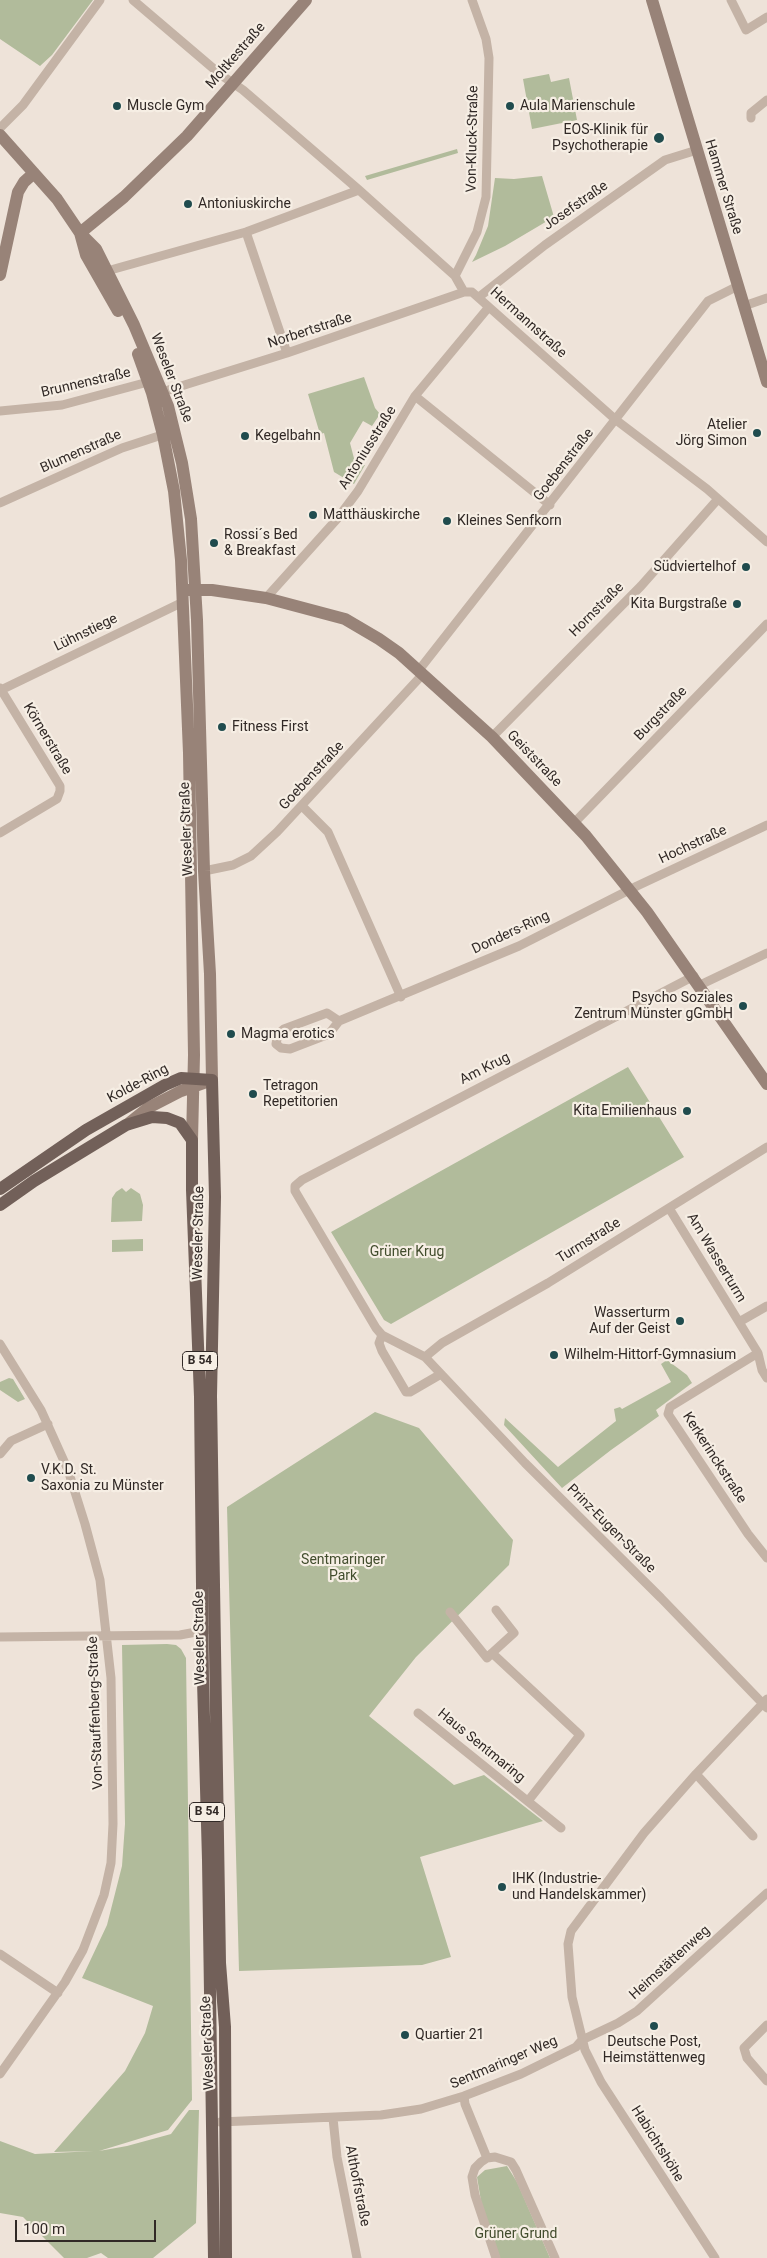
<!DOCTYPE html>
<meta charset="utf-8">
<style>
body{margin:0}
#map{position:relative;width:767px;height:2258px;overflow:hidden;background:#eee3d9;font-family:Roboto,sans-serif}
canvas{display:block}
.scale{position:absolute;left:15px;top:2220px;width:141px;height:22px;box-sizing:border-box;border:2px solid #312926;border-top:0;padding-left:6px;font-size:15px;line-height:18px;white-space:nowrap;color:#312926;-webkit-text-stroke:4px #f6eee4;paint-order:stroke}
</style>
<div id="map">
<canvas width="767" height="2258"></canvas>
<div class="scale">100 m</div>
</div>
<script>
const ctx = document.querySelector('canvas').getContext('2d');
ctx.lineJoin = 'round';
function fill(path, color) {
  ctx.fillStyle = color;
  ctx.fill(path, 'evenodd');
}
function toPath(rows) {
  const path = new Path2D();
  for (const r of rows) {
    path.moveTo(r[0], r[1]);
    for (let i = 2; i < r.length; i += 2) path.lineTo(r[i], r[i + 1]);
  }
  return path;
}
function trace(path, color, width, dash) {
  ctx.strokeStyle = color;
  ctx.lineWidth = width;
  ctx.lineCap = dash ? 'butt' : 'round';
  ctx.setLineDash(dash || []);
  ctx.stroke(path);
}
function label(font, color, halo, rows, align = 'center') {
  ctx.font = font + ' Roboto,sans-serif';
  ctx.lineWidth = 4.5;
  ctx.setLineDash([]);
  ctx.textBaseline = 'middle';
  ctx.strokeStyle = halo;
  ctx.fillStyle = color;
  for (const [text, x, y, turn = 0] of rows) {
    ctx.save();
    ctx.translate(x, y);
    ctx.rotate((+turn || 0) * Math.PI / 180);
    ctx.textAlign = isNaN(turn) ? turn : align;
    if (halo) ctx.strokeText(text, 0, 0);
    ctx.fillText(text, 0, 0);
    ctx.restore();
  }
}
fill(toPath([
 [0,0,93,0,52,55,40,66,0,39],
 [549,74,551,82,569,78,577,120,532,129,523,79],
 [457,149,458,153,367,180,365,176],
 [542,176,554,217,505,246,472,262,476,255,488,226,495,178,514,179],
 [364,377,375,408,380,414,372,426,363,421,350,443,356,466,365,465,354,484,334,472,324,433,320,434,308,394],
 [628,1067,684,1157,391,1324,384,1320,331,1232],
 [122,1188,126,1192,131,1188,140,1194,143,1205,142,1221,111,1222,112,1198,116,1192],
 [143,1239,143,1251,112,1252,112,1240],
 [667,1360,687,1375,692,1383,656,1410,659,1416,611,1450,562,1488,504,1425,505,1418,558,1467,616,1421,614,1409,620,1407,622,1409,671,1382,661,1364],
 [9,1378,13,1379,25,1399,18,1402,0,1390,0,1382],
 [375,1412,419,1428,513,1540,509,1565,416,1657,369,1716,454,1785,484,1775,543,1821,420,1857,451,1957,422,1965,239,1971,227,1507],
 [167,1644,176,1645,181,1649,186,1658,192,2100,168,2130,99,2151,127,2146,171,2134,189,2110,199,2110,196,2223,153,2258,108,2258,101,2253,87,2258,64,2258,23,2217,0,2213,0,2141,35,2154,94,2151,54,2152,125,2071,145,2033,153,2006,82,1978,107,1925,122,1866,125,1824,122,1645],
 [507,2166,517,2182,550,2258,500,2258,481,2201,477,2177,485,2170]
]), '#b1bb9b');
trace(toPath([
 [133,0,221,75,243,90,359,190,455,276,464,292],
 [731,0,746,30,767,17],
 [751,118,751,113,767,100],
 [0,128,23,105,100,0],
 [246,232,287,353],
 [107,271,246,232,359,190],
 [455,276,477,232,486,197,489,58,486,39,472,0],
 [479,297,545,245,665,160,697,150],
 [744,306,767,298],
 [162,392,287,353,464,292,472,292,616,420,707,489,767,542],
 [415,396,550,505],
 [0,411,62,405,148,382],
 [0,503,122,448,168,433],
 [266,598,337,519,358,491,415,396,488,308],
 [419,670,708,301,738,286],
 [0,688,60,786,60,791,57,799,0,833],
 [1,690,183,602],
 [492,737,641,586,718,499],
 [303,807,328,832,401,997],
 [574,823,767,624],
 [204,871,233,865,251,856,277,832,423,674],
 [694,976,302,1180,295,1186,295,1191,376,1328,382,1335,425,1357,525,1463,661,1598,767,1708],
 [700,985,767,953],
 [327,1013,339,1021,329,1034,290,1049,281,1048,276,1044,278,1034,284,1029,327,1013],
 [339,1021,519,946,637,886,767,825],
 [669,1208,758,1353,762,1370,767,1378],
 [739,1322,767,1306],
 [382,1335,379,1343,382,1351,406,1392,410,1392,441,1374],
 [0,1344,41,1410,68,1470,85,1524,100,1580,111,1678,113,1824,111,1863,104,1895,83,1950,65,1982,0,2074],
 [758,1353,670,1407,668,1414,748,1534,767,1558],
 [425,1357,442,1343,548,1283,767,1147],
 [0,1454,11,1441,48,1424],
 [450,1612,487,1658,492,1653,580,1735,528,1801],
 [0,1637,180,1635,207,1630],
 [492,1653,514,1633,496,1610],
 [418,1713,561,1828],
 [696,1774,753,1836],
 [0,1954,58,1993],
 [767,2025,744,2048,747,2058,767,2081],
 [464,2096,465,2104,487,2158],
 [333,2118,337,2157,357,2258],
 [220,2122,381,2115,421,2109,464,2096,521,2074,576,2047,582,2040,618,2023,637,2011,767,1893],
 [496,2258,475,2195,472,2177,475,2168,481,2162,487,2158,495,2157,511,2162,516,2170,555,2258],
 [715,2258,601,2082,585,2050,572,1997,568,1944,571,1931,644,1833,696,1774,767,1699]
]), '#c4b3a6', 9);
trace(toPath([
 [652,0,767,382],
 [0,135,57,199,80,233,96,249,134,325,168,406,182,463,191,519,197,620,204,871,210,974,212,1080,181,1091,148,1108,128,1124],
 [80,233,86,255,118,311],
 [80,233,124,197,187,136,306,0],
 [0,275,18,192,24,182,34,173],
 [138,354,152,393,163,435,174,491,181,560,189,753,194,1055,192,1140],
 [188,590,212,590,266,598,345,619,379,639,399,653,492,737,586,836,647,912,767,1084]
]), '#988378', 12);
trace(toPath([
 [0,1189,86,1130,165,1085,181,1078,212,1080,215,1197,211,1396,220,1963,225,2027,226,2258],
 [0,1205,34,1181,126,1125,152,1117,167,1118,180,1123,192,1140,192,1190,200,1397,203,1681,208,1860,214,2258]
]), '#726059', 12);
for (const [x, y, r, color] of [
 [117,106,5,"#204c4e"],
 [510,106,5,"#204c4e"],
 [659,138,6,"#204c4e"],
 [188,204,5,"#204c4e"],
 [757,433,5,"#204c4e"],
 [245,436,5,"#204c4e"],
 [313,515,5,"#204c4e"],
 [447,521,5,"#204c4e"],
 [214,543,5,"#204c4e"],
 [746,567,5,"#204c4e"],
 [737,604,5,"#204c4e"],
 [222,727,5,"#204c4e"],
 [743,1006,5,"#204c4e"],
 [231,1034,5,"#204c4e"],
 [253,1094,5,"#204c4e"],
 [687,1111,5,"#204c4e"],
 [680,1321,5,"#204c4e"],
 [554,1355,5,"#204c4e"],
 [31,1478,5,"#204c4e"],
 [502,1887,5,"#204c4e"],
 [654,2026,5,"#204c4e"],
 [405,2035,5,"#204c4e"]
]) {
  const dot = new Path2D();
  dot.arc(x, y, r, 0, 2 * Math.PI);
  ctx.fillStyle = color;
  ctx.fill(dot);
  trace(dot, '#f6eee4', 2);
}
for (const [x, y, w] of [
 [200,1361,35],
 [207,1812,35]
]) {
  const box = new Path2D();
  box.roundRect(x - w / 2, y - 9.5, w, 19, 4);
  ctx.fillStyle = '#f6eee4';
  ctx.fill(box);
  trace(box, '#312926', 1);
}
label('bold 12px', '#312926', null, [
 ["B 54",200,1361],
 ["B 54",207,1812]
]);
label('14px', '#312926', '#f6eee4', [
 ["Moltkestraße",236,56,-49],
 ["Von-Kluck-Straße",473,139,-89],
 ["Hammer Straße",723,187,73],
 ["Josefstraße",576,206,-35],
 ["Hermannstraße",528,323,42],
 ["Norbertstraße",310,331,-18],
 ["Weseler Straße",171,378,69],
 ["Brunnenstraße",86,383,-13],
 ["Antoniusstraße",368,448,-58],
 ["Blumenstraße",81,452,-24],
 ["Goebenstraße",564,465,-52],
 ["Hornstraße",597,610,-45],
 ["Lühnstiege",86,633,-26],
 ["Burgstraße",661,714,-46],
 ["Körnerstraße",47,739,59],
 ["Geiststraße",534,759,46],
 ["Goebenstraße",312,776,-47],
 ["Weseler Straße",187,829,-92],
 ["Hochstraße",693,845,-25],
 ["Donders-Ring",511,933,-25],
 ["Am Krug",485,1069,-27],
 ["Kolde-Ring",138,1084,-28],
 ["Weseler Straße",199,1233,-89],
 ["Turmstraße",589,1241,-32],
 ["Am Wasserturm",716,1258,59],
 ["Kerkerinckstraße",714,1458,57],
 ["Prinz-Eugen-Straße",611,1529,45],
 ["Weseler Straße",200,1638,-91],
 ["Von-Stauffenberg-Straße",96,1713,-92],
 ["Haus Sentmaring",481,1746,39],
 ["Heimstättenweg",670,1963,-42],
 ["Weseler Straße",208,2043,-92],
 ["Sentmaringer Weg",504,2063,-23],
 ["Habichtshöhe",657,2144,58],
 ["Althoffstraße",357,2186,79]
]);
label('14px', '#312926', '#f6eee4', [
 ["Muscle Gym",127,106],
 ["Aula Marienschule",520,106],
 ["EOS-Klinik für",648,130,"right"],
 ["Psychotherapie",648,146,"right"],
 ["Antoniuskirche",198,204],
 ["Atelier",747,425,"right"],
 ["Jörg Simon",747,441,"right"],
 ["Kegelbahn",255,436],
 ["Matthäuskirche",323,515],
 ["Kleines Senfkorn",457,521],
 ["Rossi´s Bed",224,535],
 ["& Breakfast",224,551],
 ["Südviertelhof",736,567,"right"],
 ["Kita Burgstraße",727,604,"right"],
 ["Fitness First",232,727],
 ["Psycho Soziales",733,998,"right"],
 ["Zentrum Münster gGmbH",733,1014,"right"],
 ["Magma erotics",241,1034],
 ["Tetragon",263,1086],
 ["Repetitorien",263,1102],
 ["Kita Emilienhaus",677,1111,"right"],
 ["Wasserturm",670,1313,"right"],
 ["Auf der Geist",670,1329,"right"],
 ["Wilhelm-Hittorf-Gymnasium",564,1355],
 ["V.K.D. St.",41,1470],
 ["Saxonia zu Münster",41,1486],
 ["IHK (Industrie-",512,1879],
 ["und Handelskammer)",512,1895],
 ["Quartier 21",415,2035],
 ["Deutsche Post,",654,2042,"center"],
 ["Heimstättenweg",654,2058,"center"]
], 'left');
label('14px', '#424d2d', '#f6eee4', [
 ["Grüner Krug",407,1252],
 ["Sentmaringer",343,1560],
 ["Park",343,1576],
 ["Grüner Grund",516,2234]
]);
</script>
